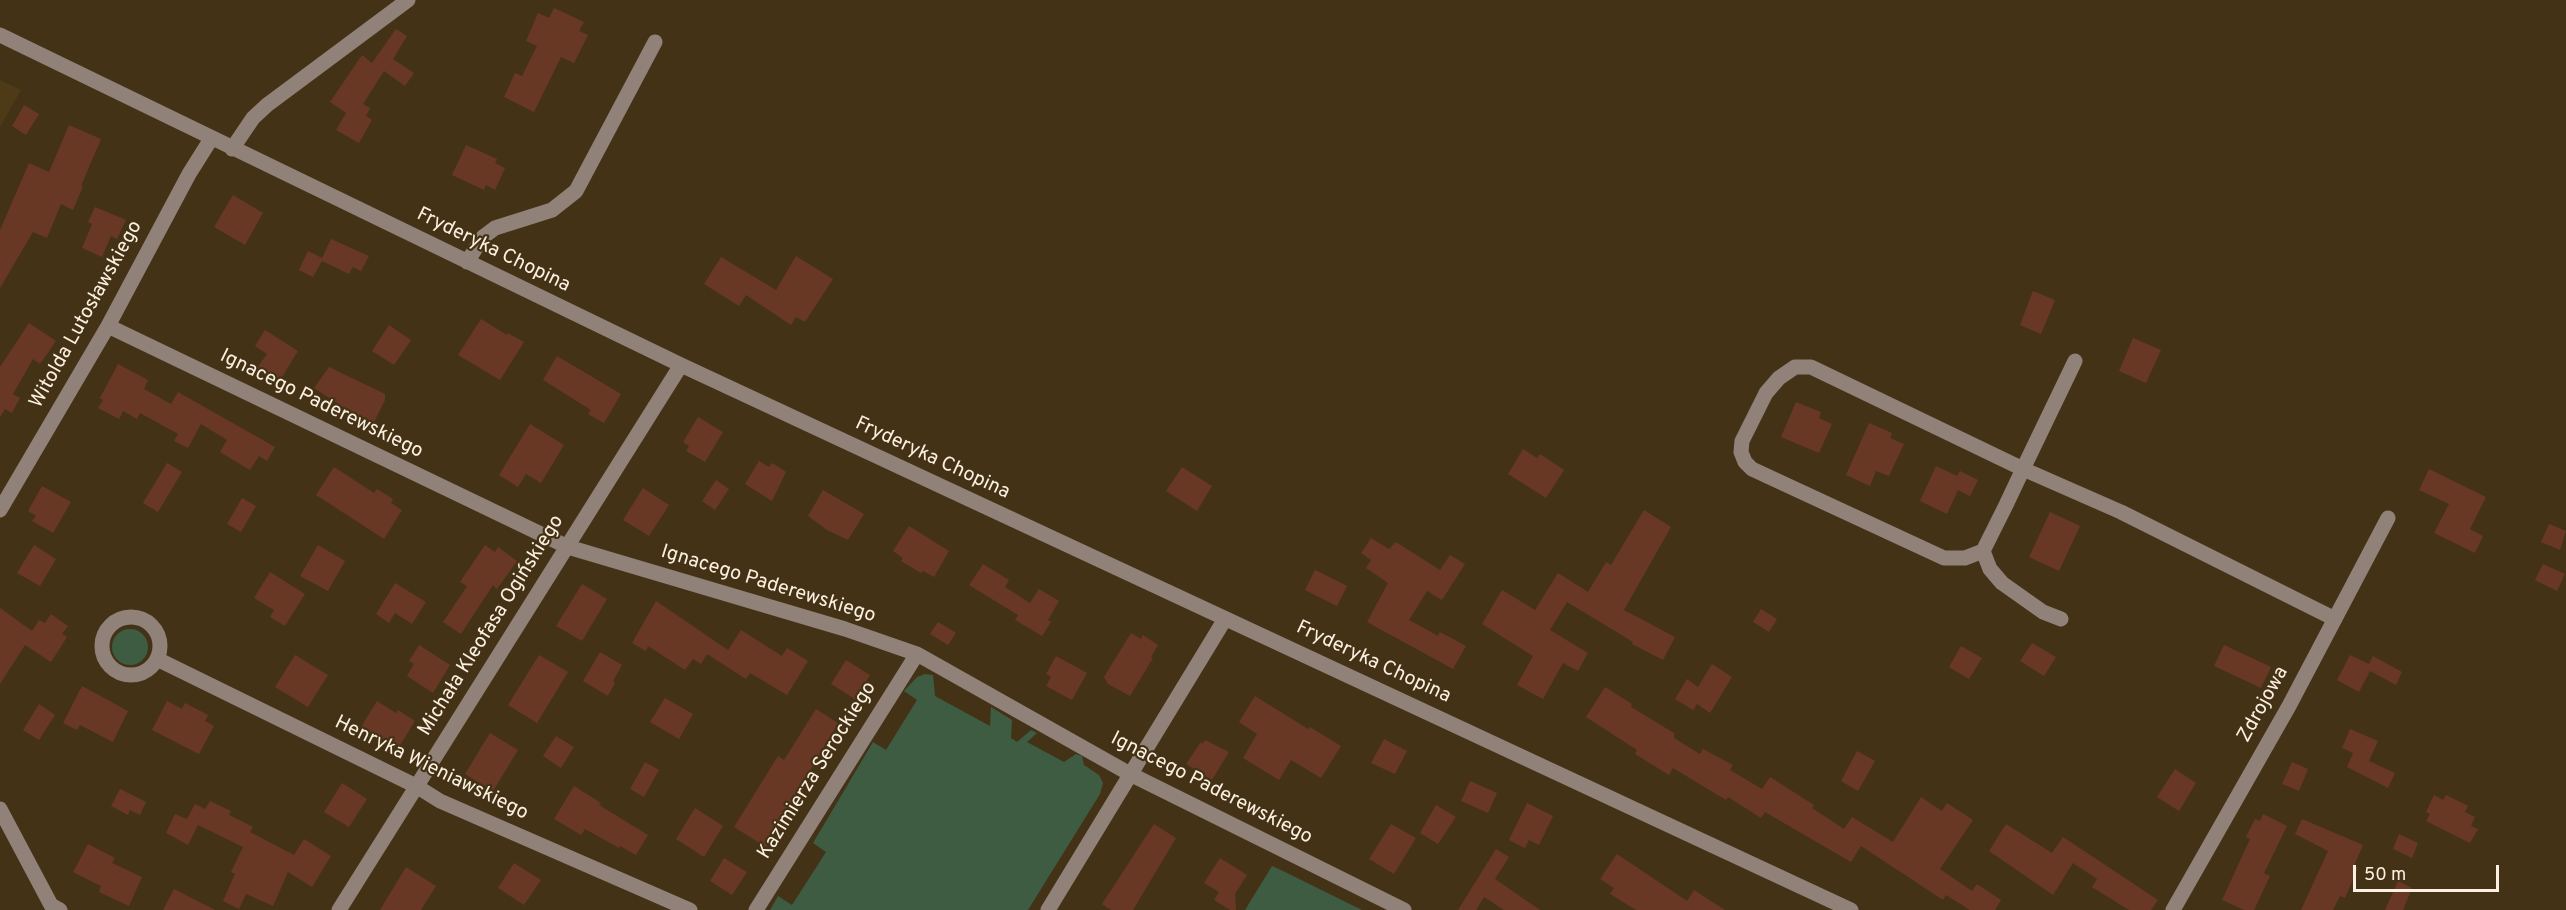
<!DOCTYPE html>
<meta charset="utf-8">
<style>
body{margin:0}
#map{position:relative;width:2566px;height:910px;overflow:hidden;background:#443217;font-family:Overpass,sans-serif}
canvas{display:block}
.scale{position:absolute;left:2353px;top:865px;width:146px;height:27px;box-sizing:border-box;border:3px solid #fcf1e1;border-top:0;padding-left:8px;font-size:18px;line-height:21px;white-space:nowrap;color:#fcf1e1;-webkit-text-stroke:4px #443217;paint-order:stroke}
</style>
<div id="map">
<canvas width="2566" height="910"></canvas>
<div class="scale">50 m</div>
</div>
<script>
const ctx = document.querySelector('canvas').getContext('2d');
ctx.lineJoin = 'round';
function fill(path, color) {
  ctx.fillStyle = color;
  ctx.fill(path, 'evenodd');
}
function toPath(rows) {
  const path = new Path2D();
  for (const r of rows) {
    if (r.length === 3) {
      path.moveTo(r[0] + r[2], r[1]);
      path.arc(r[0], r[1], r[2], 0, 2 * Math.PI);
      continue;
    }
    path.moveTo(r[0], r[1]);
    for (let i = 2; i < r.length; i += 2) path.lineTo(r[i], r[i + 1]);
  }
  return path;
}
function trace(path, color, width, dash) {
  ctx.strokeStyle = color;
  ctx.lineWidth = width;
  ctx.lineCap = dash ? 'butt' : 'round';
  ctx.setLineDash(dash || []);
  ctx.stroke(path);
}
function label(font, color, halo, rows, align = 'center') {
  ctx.font = font + ' Overpass,sans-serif';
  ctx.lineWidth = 4.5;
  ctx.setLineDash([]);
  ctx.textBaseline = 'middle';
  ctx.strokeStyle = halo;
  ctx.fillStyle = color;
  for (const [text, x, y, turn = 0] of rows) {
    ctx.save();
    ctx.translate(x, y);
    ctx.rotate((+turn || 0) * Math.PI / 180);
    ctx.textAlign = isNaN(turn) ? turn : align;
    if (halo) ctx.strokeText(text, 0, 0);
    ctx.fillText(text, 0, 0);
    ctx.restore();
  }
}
fill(toPath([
 [0,80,21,90,0,127]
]), '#4f3a17');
fill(toPath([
 [130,647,18],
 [925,674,933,675,935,696,990,726,991,707,1012,720,1011,738,1017,742,1031,730,1037,733,1027,742,1064,762,1076,754,1082,756,1084,765,1099,775,1103,783,1100,794,1028,910,770,910,778,896,792,905,826,852,813,843,873,742,886,750,917,700,904,691,917,677],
 [1272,866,1283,871,1362,910,1245,910]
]), '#3d5c42');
fill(toPath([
 [554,8,584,22,579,31,588,35,574,63,561,57,534,112,504,97,515,73,522,76,537,46,526,41,538,13,549,18],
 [396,29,407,36,393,59,414,73,405,86,384,71,363,104,370,108,366,116,372,120,359,143,336,130,346,113,330,102,362,55,372,63],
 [24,105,39,114,26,135,12,126],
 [69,125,101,139,81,186,83,186,73,210,61,204,47,238,33,232,0,288,0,230,29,163,49,172],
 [466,145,497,159,495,163,505,168,495,190,486,185,484,190,452,175],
 [233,195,263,213,245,245,214,227],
 [95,207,126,220,117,239,111,236,102,257,82,248,92,224,88,222],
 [331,239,369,256,361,271,353,267,349,274,322,261,313,277,299,270,308,251,322,258],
 [796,256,833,279,805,322,796,317,791,325,746,295,739,306,704,284,721,257,776,290],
 [2033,291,2055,300,2041,334,2020,325],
 [481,319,507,335,508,333,524,342,500,380,458,355],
 [29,323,56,341,40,364,33,359,13,394,20,398,12,413,5,409,0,417,0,367],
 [389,325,411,340,394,365,372,351],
 [265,330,298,351,279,382,257,368,267,354,255,346],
 [2133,338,2161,350,2146,383,2119,371],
 [557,356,621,394,604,423,588,414,591,410,543,380],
 [118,364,148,380,144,389,171,404,178,392,275,447,267,461,259,456,250,470,220,452,227,440,201,424,188,448,174,441,178,434,140,413,137,419,123,411,119,419,98,408,103,400,100,398],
 [329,367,385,394,385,400,374,422,343,410,344,408,314,388],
 [1796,402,1821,412,1819,418,1832,424,1819,453,1781,437],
 [698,417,723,432,705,462,686,451,689,446,683,442],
 [1869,423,1892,433,1890,438,1904,444,1889,476,1876,471,1870,486,1846,475],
 [530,424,564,445,541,483,526,474,518,487,499,475],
 [1523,449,1537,458,1540,454,1564,470,1546,498,1508,474],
 [759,461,769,467,772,463,786,472,772,501,745,484],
 [167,463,182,472,158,512,143,503],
 [1936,466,1957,476,1960,471,1978,480,1970,496,1958,490,1947,514,1920,501],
 [334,467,374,493,377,489,393,499,391,503,402,510,384,539,316,495],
 [1182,467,1212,486,1197,511,1166,491],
 [2429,469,2486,497,2470,529,2483,536,2475,553,2434,533,2449,504,2419,490],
 [716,480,729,489,715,510,702,501],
 [42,486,71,502,53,533,32,521,36,516,28,511],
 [643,488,669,505,649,536,623,520],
 [823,490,864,514,848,540,827,530,808,516],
 [242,498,256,506,241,532,227,524],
 [1644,510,1671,527,1624,610,1675,637,1663,660,1632,644,1633,642,1567,602,1550,630,1588,653,1578,671,1563,663,1543,699,1517,685,1533,656,1482,624,1502,590,1535,610,1558,573,1588,592,1606,562,1611,565],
 [2050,512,2080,526,2059,571,2029,557],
 [2549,524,2566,531,2560,550,2541,542],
 [909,526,949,551,934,577,923,571,921,573,901,561,903,558,893,551],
 [1371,538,1389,549,1396,542,1440,570,1450,555,1465,564,1442,600,1427,591,1409,620,1438,636,1440,632,1466,646,1453,669,1367,622,1388,583,1366,568,1371,560,1361,553],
 [34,545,56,559,40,586,17,573],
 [318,545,345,561,328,591,300,576],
 [485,545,495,552,498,547,517,561,497,589,493,585,461,634,443,622,467,586,460,582],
 [983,564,1009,580,1005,587,1030,603,1039,589,1059,601,1048,620,1051,622,1042,636,1015,620,1018,615,969,585],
 [2543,564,2565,574,2557,591,2535,580],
 [1315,570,1347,586,1337,606,1305,590],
 [270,572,305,594,285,626,270,617,274,610,254,598],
 [395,583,426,602,412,624,395,613,389,623,376,614],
 [582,584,607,599,582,641,556,626],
 [656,601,728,650,741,630,782,656,787,648,808,661,787,695,750,673,746,679,707,654,701,664,693,659,685,670,648,646,646,651,632,643],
 [0,608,32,631,39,620,45,623,51,614,68,626,62,634,67,637,51,662,25,645,0,684],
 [1761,609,1777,619,1769,632,1753,622],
 [938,622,956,633,948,645,930,634],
 [1131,633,1141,639,1143,635,1158,645,1151,657,1153,658,1130,696,1108,684,1104,677],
 [2032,643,2056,657,2044,676,2020,661],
 [419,645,450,665,433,693,407,676,414,664,409,661],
 [2224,645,2271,667,2261,688,2214,666],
 [1961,646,1982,658,1969,679,1949,667],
 [600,652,622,665,613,681,615,683,608,696,583,681],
 [295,655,328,675,308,707,275,687],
 [539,655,568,672,537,723,508,705],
 [2350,655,2369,664,2373,656,2402,672,2396,685,2370,671,2359,692,2337,680],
 [1056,656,1087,673,1072,700,1046,686,1051,677,1046,674],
 [846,660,870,675,858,695,858,701,831,684],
 [1712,664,1732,677,1710,713,1697,704,1693,710,1675,699,1687,679,1698,687],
 [82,686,128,711,113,742,80,725,77,730,63,723],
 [1605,687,1632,704,1631,707,1674,733,1674,738,1700,754,1703,749,1733,765,1730,770,1762,789,1770,777,1814,805,1812,808,1844,829,1852,817,1893,842,1921,797,1942,811,1947,803,1973,820,1940,869,1972,891,1977,884,2001,900,1995,910,1970,910,1946,895,1943,900,1861,846,1851,862,1765,812,1761,818,1728,797,1726,800,1673,768,1669,775,1635,754,1637,750,1586,717],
 [1255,696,1308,729,1310,727,1341,746,1321,778,1291,760,1279,780,1243,758,1257,734,1239,722],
 [665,698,693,714,679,739,650,722],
 [167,701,182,709,185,703,208,715,205,721,214,726,199,754,152,730],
 [377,701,396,713,398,710,415,721,399,747,361,727],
 [39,704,55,715,39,740,23,730],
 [816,709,838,723,766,847,734,827,778,756,784,760],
 [2350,729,2378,741,2369,761,2395,773,2388,788,2347,767,2353,753,2342,748],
 [490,733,518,750,493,791,465,774],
 [556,736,574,747,561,768,543,756],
 [1384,739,1407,751,1395,774,1371,763],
 [1205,740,1229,752,1212,780,1186,764,1201,742,1203,744],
 [1857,751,1875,761,1858,791,1841,781],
 [645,762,659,770,644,797,630,789],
 [2292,762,2308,769,2299,791,2282,784],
 [2175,769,2196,783,2179,811,2157,797],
 [1470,781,1497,793,1488,813,1461,801],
 [342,783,367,799,349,827,324,812],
 [574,786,601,803,599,805,648,835,636,855,620,846,619,848,585,829,581,835,554,819],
 [120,789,146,802,140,815,130,810,128,815,111,806],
 [2434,795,2443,800,2446,795,2468,806,2465,812,2475,817,2471,826,2478,829,2470,843,2426,821,2430,814,2426,812],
 [210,801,231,811,229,815,253,827,250,832,294,855,304,839,331,856,312,887,288,872,273,906,246,894,239,909,223,901,235,874,231,872,243,847,198,825,188,845,166,833,175,814,187,819,195,804,205,809],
 [1527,803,1553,816,1539,845,1529,840,1525,848,1509,840],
 [1436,805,1456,817,1438,844,1420,833],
 [695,808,723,826,704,857,676,839],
 [2263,814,2287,826,2264,873,2270,876,2254,910,2244,910,2222,900,2250,839,2246,837,2255,819,2260,821],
 [2302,819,2363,845,2354,866,2358,868,2345,898,2340,896,2333,910,2301,910,2328,851,2295,834],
 [1154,824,1176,838,1133,910,1111,910,1102,904],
 [1391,824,1416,838,1394,874,1369,859],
 [2006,824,2052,853,2063,837,2158,900,2151,910,2129,910,2092,887,2097,879,2073,863,2053,895,1989,851],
 [2399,834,2418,843,2412,858,2393,849],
 [88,844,115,858,112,863,142,877,129,906,99,892,101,886,73,872],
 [1496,849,1509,857,1495,879,1540,910,1504,910,1484,897,1476,910,1458,910],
 [1617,854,1687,901,1694,890,1725,910,1636,910,1610,894,1614,888,1600,879],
 [724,858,747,872,732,895,710,881],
 [1220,858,1247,875,1235,894,1236,910,1230,910,1214,900,1219,892,1204,883],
 [514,863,541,880,524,905,498,888],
 [406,867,436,886,421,910,380,910],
 [2398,881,2412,888,2403,910,2385,910],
 [174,889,215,910,163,910]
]), '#683824');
trace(toPath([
 [0,35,681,365,1851,910],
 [232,149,253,118,267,105,408,0],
 [467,262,483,237,495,228,552,210,576,191,655,42],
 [108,326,568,547,845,629,917,654,1130,774,1404,910],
 [2075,361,2023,469,2006,505,1983,551,1965,558,1944,558,1752,469,1745,462,1741,452,1742,441,1766,393,1779,378,1795,367,1811,367,2023,469,2121,512,2335,619],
 [0,510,108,326,189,174,211,139],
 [1983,551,1990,569,2002,583,2043,612,2061,619],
 [131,646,29],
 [157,659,416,786,440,801,690,910],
 [0,809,51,905,60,910],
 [339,910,681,365],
 [756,910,917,654],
 [1048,910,1225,619],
 [2173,910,2289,706,2388,518]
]), '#908279', 15);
label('20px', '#fcf1e1', '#443217', [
 ["Fryderyka Chopina",493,251,26],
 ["Witolda Lutosławskiego",87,315,-61],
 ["Ignacego Paderewskiego",321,405,26],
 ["Fryderyka Chopina",932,459,25],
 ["Ignacego Paderewskiego",768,585,17],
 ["Michała Kleofasa Ogińskiego",492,626,-58],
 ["Fryderyka Chopina",1373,663,25],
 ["Zdrojowa",2264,705,-61],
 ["Henryka Wieniawskiego",431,769,26],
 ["Kazimierza Serockiego",818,771,-58],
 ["Ignacego Paderewskiego",1211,789,27]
]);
</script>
